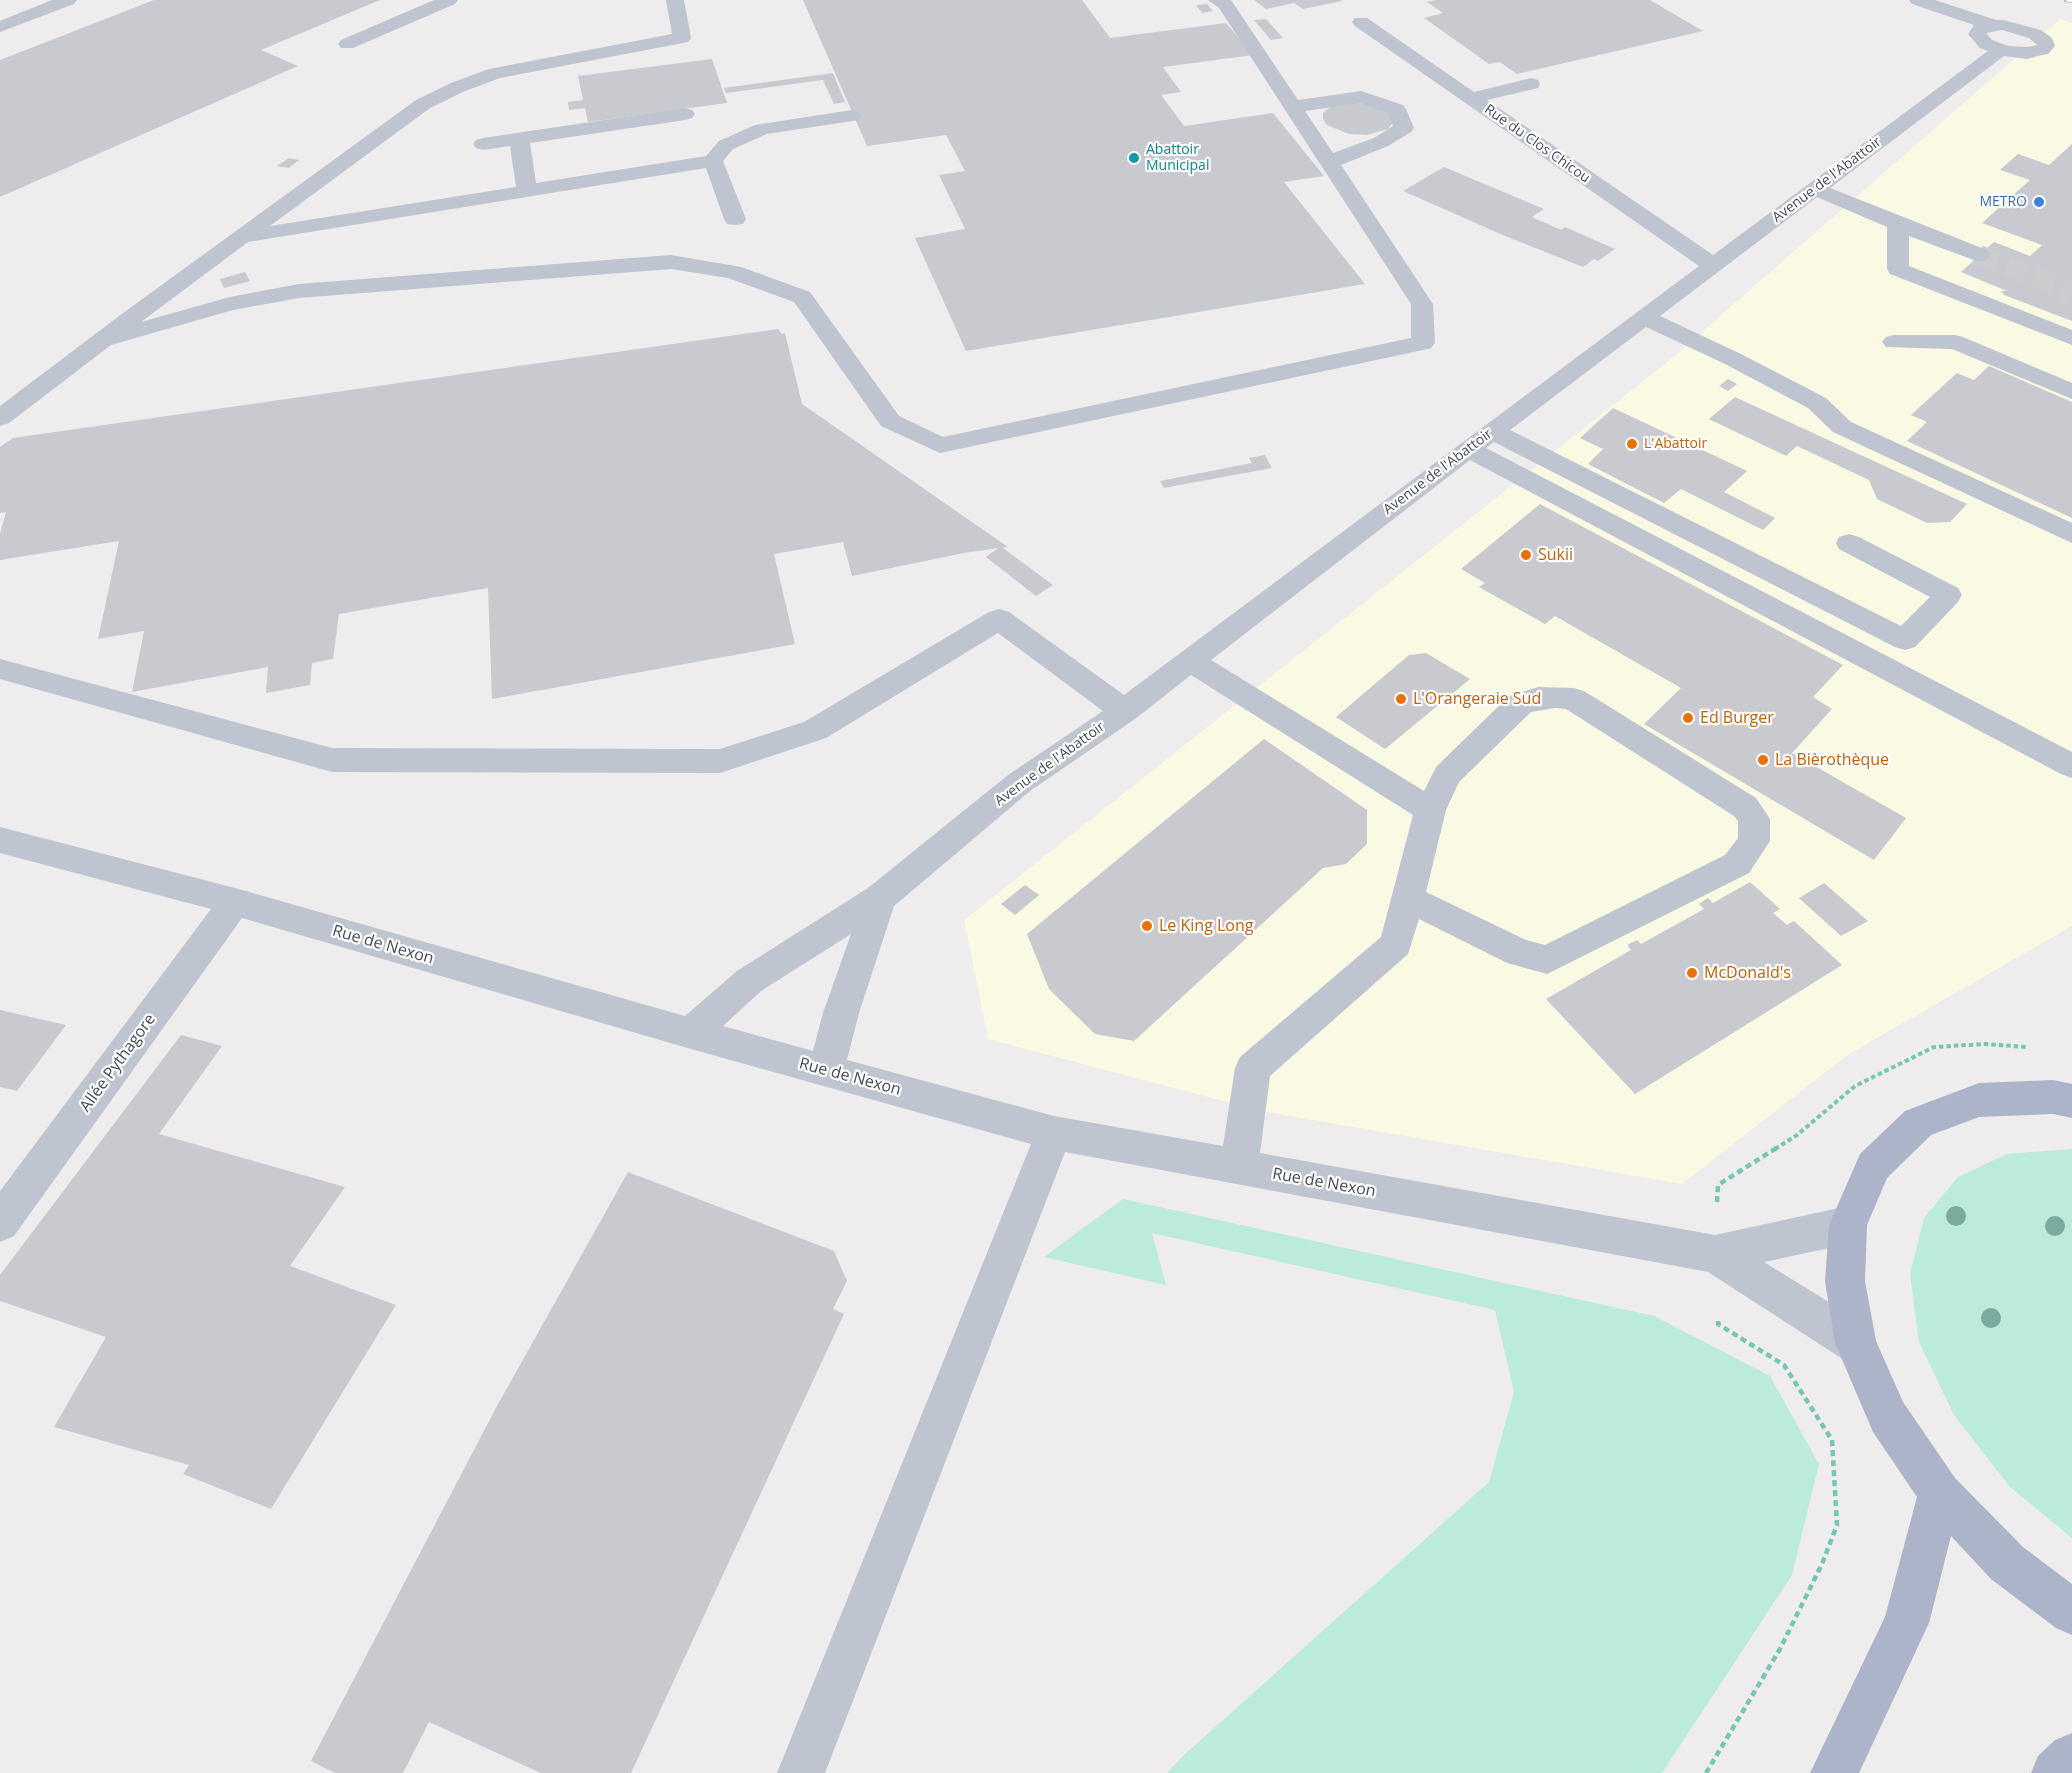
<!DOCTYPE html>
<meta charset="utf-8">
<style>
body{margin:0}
canvas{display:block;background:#eeecec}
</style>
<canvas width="2072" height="1773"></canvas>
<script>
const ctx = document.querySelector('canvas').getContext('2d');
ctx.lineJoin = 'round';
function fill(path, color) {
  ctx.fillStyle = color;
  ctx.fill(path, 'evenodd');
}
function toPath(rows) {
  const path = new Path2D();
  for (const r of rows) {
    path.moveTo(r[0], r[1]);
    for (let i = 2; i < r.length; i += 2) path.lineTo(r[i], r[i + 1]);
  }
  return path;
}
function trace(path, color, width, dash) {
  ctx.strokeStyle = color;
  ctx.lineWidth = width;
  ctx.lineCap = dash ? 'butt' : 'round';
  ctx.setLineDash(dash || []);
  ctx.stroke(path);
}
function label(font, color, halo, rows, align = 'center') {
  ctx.font = font + ' "Open Sans",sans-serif';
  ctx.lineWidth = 4.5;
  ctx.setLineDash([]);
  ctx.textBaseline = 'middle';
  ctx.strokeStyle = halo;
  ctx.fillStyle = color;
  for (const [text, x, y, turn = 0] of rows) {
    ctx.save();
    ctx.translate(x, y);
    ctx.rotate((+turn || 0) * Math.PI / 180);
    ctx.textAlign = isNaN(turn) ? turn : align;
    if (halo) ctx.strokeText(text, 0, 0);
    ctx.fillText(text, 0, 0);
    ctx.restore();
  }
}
fill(toPath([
 [2060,19,2072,23,2072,926,1849,1054,1682,1184,1261,1111,988,1039,964,920,1666,363]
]), '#faf9e4');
fill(toPath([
 [2072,1149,2072,1538,2010,1487,1954,1415,1919,1342,1910,1274,1924,1218,1958,1177,2007,1154],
 [1123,1199,1654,1316,1770,1376,1819,1464,1792,1575,1662,1773,1167,1773,1184,1755,1489,1482,1514,1392,1495,1310,1152,1233,1166,1285,1044,1257]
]), '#bbebda');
fill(toPath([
 [154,0,380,0,261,50,298,66,0,197,0,60],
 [803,0,1082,0,1110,38,1226,23,1253,55,1163,67,1181,92,1161,95,1184,126,1273,113,1324,176,1284,182,1365,284,966,351,915,238,965,229,939,175,965,171,946,135,867,146],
 [1254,0,1341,0,1342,1,1303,9,1294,3,1266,9],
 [1436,0,1650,0,1703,31,1517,74,1500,62,1489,64,1424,18,1443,13,1427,2],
 [1207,4,1213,11,1202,13,1196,5],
 [1266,19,1283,38,1271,40,1254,20],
 [712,59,727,103,588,122,585,108,569,110,568,102,583,100,578,76],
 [833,73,845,102,834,104,823,80,726,93,724,88],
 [1349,102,1374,105,1392,115,1394,121,1388,129,1367,135,1349,134,1327,125,1323,119,1323,113,1331,106],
 [2072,144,2072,321,2004,295,2001,291,2007,291,1961,272,1994,242,2030,256,2042,245,1982,223,2030,180,2000,170,2018,154,2049,165],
 [289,158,299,160,289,168,277,166],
 [1444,167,1544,209,1532,217,1561,230,1565,227,1615,249,1598,261,1594,259,1583,267,1505,236,1403,191],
 [245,272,250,281,224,288,220,279],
 [778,329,782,334,785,333,802,404,1008,547,1003,548,1053,585,1036,596,986,557,998,548,964,553,852,576,843,542,774,554,795,644,492,699,488,588,339,614,333,659,312,663,310,685,266,693,268,667,132,692,144,631,98,639,119,541,0,560,0,534,6,512,0,513,0,447,13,438],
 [1989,366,2072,402,2072,518,1907,441,1927,422,1911,415,1957,373,1974,380],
 [1728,379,1737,384,1728,391,1719,386],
 [1735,397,1967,504,1950,522,1927,523,1877,499,1869,480,1797,446,1786,456,1709,419],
 [1613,408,1747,471,1724,492,1775,518,1763,530,1681,489,1664,503,1588,464,1603,449,1580,438],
 [1265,455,1272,468,1164,488,1160,481,1252,463,1249,458],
 [1540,504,1843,665,1813,697,1832,709,1792,753,1906,818,1874,860,1644,724,1681,688,1555,616,1545,624,1479,587,1485,583,1461,569],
 [1426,653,1470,679,1385,749,1336,717,1409,655],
 [1264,739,1367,810,1367,844,1346,864,1323,868,1134,1041,1095,1034,1049,989,1027,934],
 [1750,882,1780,909,1773,913,1787,925,1794,921,1842,965,1635,1094,1546,999,1631,950,1627,945,1637,940,1641,944,1704,909,1699,904,1708,898,1713,903],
 [1824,883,1868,921,1841,936,1799,898],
 [1025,885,1039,895,1015,915,1001,904],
 [0,1010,66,1025,17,1091,0,1087],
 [181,1035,222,1046,159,1134,345,1187,290,1266,396,1305,271,1509,183,1474,189,1465,54,1427,106,1337,0,1301,0,1275],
 [628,1172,834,1251,847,1281,833,1309,844,1314,631,1773,541,1773,429,1722,403,1773,335,1773,311,1761,497,1406]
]), '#c9cad0');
trace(toPath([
 [1979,255,2071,291]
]), '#ccccce', 20, [20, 10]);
trace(toPath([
 [2067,289,2072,291]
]), '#ccccce', 26, [26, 13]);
trace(toPath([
 [1775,1149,1797,1135,1855,1086,1934,1047,1984,1044,2027,1047]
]), '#75c7b4', 4, [4.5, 3]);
trace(toPath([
 [1717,1202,1718,1185,1778,1147],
 [1706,1773,1780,1649,1822,1564,1837,1525,1832,1440,1784,1365,1718,1324,1718,1318]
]), '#75c7b4', 4.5, [6, 4]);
fill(toPath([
 [52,0,77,0,74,4,0,32,0,21,52,0],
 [434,0,458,0,455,4,353,48,341,48,338,44,341,40,434,0],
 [666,0,684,0,691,38,688,42,500,78,465,91,430,108,270,226,516,187,510,146,483,150,476,148,473,144,476,140,483,138,685,108,692,110,695,114,692,118,685,120,530,143,536,183,706,156,719,141,755,125,852,110,859,112,862,116,859,120,767,134,733,149,723,161,746,219,743,224,735,225,727,224,724,219,706,168,248,242,141,322,230,297,299,284,671,255,741,267,810,292,899,416,943,437,1411,338,1411,304,1219,8,1208,0,1231,0,1298,100,1361,91,1403,105,1406,109,1414,128,1411,132,1388,146,1341,165,1433,304,1435,343,1431,348,1423,350,940,453,881,426,794,302,728,278,671,269,299,298,233,310,111,345,9,423,0,426,0,406,119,316,416,100,451,83,489,69,672,34,666,0],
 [1360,103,1388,113,1393,126,1374,138,1333,153,1305,111,1360,103],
 [1909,0,1935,0,1996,20,2003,20,2041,30,2052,38,2055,46,2048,54,2042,55,2027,59,2004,56,1830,188,1987,250,1990,255,1987,260,1979,262,1909,236,1909,266,2072,330,2072,345,1890,274,1887,269,1887,227,1817,197,1660,316,1741,354,1826,398,1851,422,2072,523,2072,543,1833,432,1808,408,1725,364,1646,327,1510,430,1901,626,1930,597,1839,549,1836,543,1839,537,1849,534,1859,537,1958,588,1962,595,1958,602,1915,647,1905,650,1895,647,1494,442,1486,448,2072,752,2072,778,2061,774,1470,460,1211,660,1424,791,1436,767,1509,696,1538,687,1573,688,1584,691,1756,798,1770,819,1770,841,1749,873,1547,974,1507,963,1419,919,1408,954,1270,1076,1260,1153,1715,1235,1848,1206,1862,1212,1867,1225,1862,1238,1848,1244,1764,1262,1871,1328,1877,1343,1871,1358,1856,1364,1841,1358,1708,1272,1065,1152,825,1773,777,1773,1031,1144,691,1049,242,918,14,1236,0,1242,0,1191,211,909,0,853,0,827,235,888,685,1016,737,971,868,888,1008,775,1103,711,998,633,826,738,720,773,332,772,0,679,0,659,332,748,720,749,804,722,989,612,999,609,1009,612,1124,695,1699,266,1355,26,1352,22,1355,18,1367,18,1474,92,1531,78,1538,80,1540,84,1538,88,1487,100,1713,255,1988,51,1980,48,1968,34,1974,25,1912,4,1909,0],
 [2002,30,2029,38,2037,45,2027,47,2008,46,1992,40,1986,33,2002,30],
 [1191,675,1413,815,1381,937,1240,1057,1235,1068,1223,1146,1054,1116,847,1060,859,1013,894,906,1030,791,1135,719,1191,675],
 [1555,708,1566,709,1734,816,1738,821,1738,838,1725,855,1545,945,1526,940,1426,892,1446,810,1459,782,1531,712,1555,708],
 [851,934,823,1013,813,1051,723,1026,761,991,851,934],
 [1894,335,1955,335,1963,337,2072,383,2072,399,1952,349,1886,347,1882,342,1886,337,1894,335]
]), '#bfc4d1');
fill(toPath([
 [2053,1080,2072,1084,2072,1118,2053,1114,1979,1117,1931,1135,1887,1178,1867,1225,1865,1281,1876,1341,1903,1402,1955,1478,2023,1547,2072,1584,2072,1635,2056,1628,1991,1579,1951,1536,1929,1623,1859,1773,1810,1773,1885,1617,1917,1497,1873,1432,1835,1343,1825,1281,1829,1225,1860,1154,1905,1111,1979,1083,2053,1080],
 [2072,1733,2072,1773,2031,1773,2038,1756,2055,1740,2072,1733]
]), '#acb4ca');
const rail = toPath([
 [2066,0,2072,1]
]);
trace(rail, '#aeafb6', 4.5);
trace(rail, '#fff', 3, [8]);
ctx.fillStyle = '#79ab9e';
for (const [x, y] of [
 [1956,1216],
 [2055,1226],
 [1991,1318]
]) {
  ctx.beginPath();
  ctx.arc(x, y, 10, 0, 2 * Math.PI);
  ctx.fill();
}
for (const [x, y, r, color] of [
 [1134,158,6,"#0f9aa8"],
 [2039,202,6,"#3f7fe0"],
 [1632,444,6,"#e8710a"],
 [1526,555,6,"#e8710a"],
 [1401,699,6,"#e8710a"],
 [1688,718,6,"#e8710a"],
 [1763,760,6,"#e8710a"],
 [1147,926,6,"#e8710a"],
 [1692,973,6,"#e8710a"]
]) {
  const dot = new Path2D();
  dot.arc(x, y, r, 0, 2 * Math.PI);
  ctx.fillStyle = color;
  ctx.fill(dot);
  trace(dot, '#fff', 2);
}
label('14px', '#454a58', '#fff', [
 ["Rue du Clos Chicou",1537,144,35],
 ["Avenue de l'Abattoir",1827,180,-37],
 ["Avenue de l'Abattoir",1438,472,-37],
 ["Avenue de l'Abattoir",1050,764,-36]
]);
label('14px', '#0d838f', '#fff', [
 ["Abattoir",1146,150],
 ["Municipal",1146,166]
], 'left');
label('14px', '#366cbe', '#fff', [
 ["METRO",2027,202]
], 'right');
label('14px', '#c56008', '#fff', [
 ["L'Abattoir",1644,444]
], 'left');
label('16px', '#c56008', '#fff', [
 ["Sukii",1538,555],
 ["L'Orangeraie Sud",1413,699],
 ["Ed Burger",1700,718],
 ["La Bièrothèque",1775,760],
 ["Le King Long",1159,926],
 ["McDonald's",1704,973]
], 'left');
label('16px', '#454a58', '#fff', [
 ["Rue de Nexon",383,945,16],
 ["Allée Pythagore",118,1063,-54],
 ["Rue de Nexon",850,1077,15],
 ["Rue de Nexon",1324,1183,10]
]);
</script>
